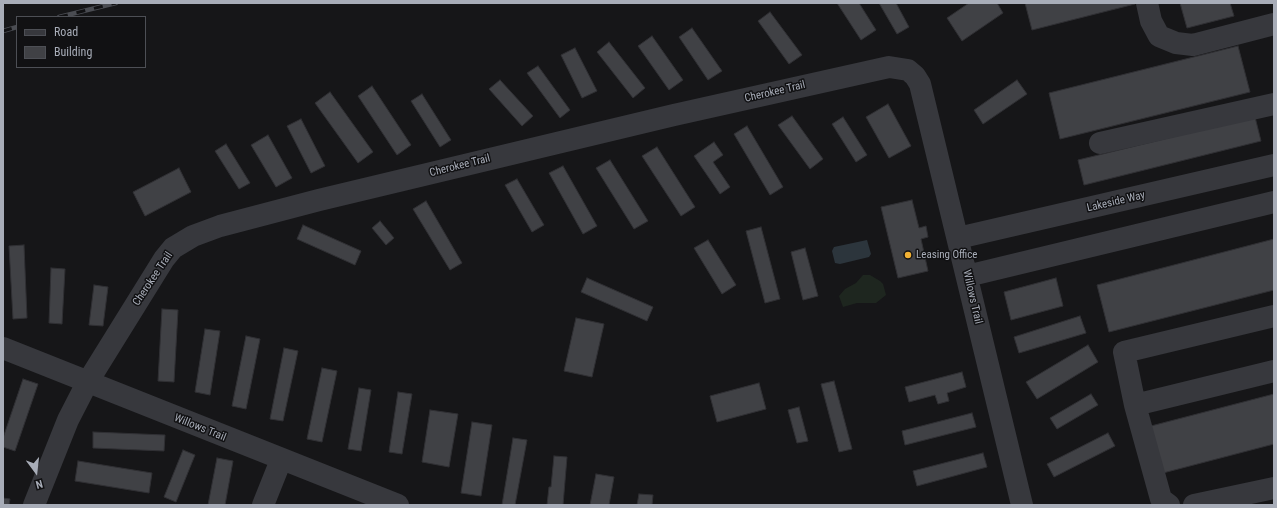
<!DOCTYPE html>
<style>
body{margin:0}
#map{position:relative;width:1277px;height:508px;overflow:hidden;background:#161618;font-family:"Roboto Condensed",sans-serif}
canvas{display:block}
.frame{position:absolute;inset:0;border:4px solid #a8adb8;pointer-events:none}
.legend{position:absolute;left:16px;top:16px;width:130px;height:52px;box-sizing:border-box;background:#111113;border:1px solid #4d4f55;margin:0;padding:5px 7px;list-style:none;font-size:12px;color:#a8adb8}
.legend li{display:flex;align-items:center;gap:8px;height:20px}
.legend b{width:20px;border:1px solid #4d4f55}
.north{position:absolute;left:16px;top:452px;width:40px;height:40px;-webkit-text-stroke:3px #111113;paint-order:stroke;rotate:165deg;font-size:11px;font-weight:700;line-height:16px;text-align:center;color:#a8adb8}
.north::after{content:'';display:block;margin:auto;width:14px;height:18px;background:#a8adb8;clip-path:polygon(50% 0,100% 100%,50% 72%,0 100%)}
</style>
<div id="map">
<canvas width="1277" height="508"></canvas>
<div class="frame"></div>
<ul class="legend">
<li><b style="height:5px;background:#37383d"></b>Road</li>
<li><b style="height:11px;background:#404145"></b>Building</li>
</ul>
<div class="north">N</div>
</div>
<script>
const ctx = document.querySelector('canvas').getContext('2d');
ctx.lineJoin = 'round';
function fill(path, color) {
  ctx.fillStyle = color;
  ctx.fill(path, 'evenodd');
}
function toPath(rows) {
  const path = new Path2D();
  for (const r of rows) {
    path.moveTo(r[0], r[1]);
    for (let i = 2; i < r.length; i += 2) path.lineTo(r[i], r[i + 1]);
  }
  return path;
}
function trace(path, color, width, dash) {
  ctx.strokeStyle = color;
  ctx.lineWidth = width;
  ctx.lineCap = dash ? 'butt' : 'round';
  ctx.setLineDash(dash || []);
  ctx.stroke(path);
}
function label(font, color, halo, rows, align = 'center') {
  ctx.font = font + ' "Roboto Condensed",sans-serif';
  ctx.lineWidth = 3;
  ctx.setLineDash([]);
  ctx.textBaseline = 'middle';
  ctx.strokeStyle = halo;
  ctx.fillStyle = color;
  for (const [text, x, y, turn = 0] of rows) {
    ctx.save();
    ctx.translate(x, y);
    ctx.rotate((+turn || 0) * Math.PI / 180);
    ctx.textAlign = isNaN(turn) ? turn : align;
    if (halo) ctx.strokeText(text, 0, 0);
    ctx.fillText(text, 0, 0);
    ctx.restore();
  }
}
fill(toPath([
 [863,275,870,275,880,281,883,284,886,295,876,303,857,303,843,307,839,296,845,289,856,283]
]), '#1e261f');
fill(toPath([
 [867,240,871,254,869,257,840,264,835,263,832,251,834,247]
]), '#2c353c');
const building = toPath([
 [837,3,859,3,876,30,861,40,837,3],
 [879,3,896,3,909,27,897,34,879,3],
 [969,3,997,3,1003,13,962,41,947,18,969,3],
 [1025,3,1134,3,1135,4,1032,30,1025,3],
 [1180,3,1230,3,1234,16,1187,28,1180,3],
 [770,12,802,55,789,64,758,21,770,12],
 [692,28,722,71,708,80,679,37,692,28],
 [652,36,683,80,669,90,638,46,652,36],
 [609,42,645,88,633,98,597,52,609,42],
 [1238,46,1250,92,1060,139,1049,93,1238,46],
 [575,48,597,91,582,98,561,55,575,48],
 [538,66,570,110,560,118,527,73,538,66],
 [500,80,533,116,522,126,489,89,500,80],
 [1017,80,1027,94,983,124,974,110,1017,80],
 [372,86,411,145,397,155,358,96,372,86],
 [330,92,373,152,358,163,315,103,330,92],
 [422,94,451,140,440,147,411,101,422,94],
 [888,104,911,146,889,158,866,117,888,104],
 [792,116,823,159,810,169,778,125,792,116],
 [843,117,867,155,856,162,832,124,843,117],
 [1255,117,1261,141,1084,185,1078,160,1255,117],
 [301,119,325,166,311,173,287,126,301,119],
 [747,126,783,187,770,195,734,134,747,126],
 [268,135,292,178,276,187,251,145,268,135],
 [714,142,723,155,713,162,730,187,720,194,694,156,714,142],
 [226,144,250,183,239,189,215,151,226,144],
 [657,147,695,207,681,216,642,156,657,147],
 [610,160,648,221,634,229,596,168,610,160],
 [563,166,597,226,583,234,549,173,563,166],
 [179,168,191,192,145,216,133,192,179,168],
 [517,179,544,225,532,232,505,185,517,179],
 [912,200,919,228,926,226,928,237,921,239,928,271,898,278,881,207,912,200],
 [426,201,462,263,450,270,413,209,426,201],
 [380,221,394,238,386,245,372,228,380,221],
 [303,225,361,251,355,265,297,239,303,225],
 [761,227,780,299,765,303,746,231,761,227],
 [1274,239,1274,290,1109,332,1097,285,1274,239],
 [708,240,736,285,722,294,694,248,708,240],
 [24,245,27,318,13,319,9,246,24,245],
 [805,248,818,296,803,300,791,252,805,248],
 [51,268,65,269,62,324,49,323,51,268],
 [587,278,653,307,647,321,581,292,587,278],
 [1056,278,1063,306,1011,320,1004,292,1056,278],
 [94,285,108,287,103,326,89,325,94,285],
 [162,309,178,310,174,382,158,381,162,309],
 [1080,316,1086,333,1019,353,1014,337,1080,316],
 [576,318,604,324,592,377,564,371,576,318],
 [205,329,220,331,210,395,195,392,205,329],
 [246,336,260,339,246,409,232,406,246,336],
 [1088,345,1098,362,1037,399,1026,382,1088,345],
 [284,348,298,351,283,421,270,419,284,348],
 [322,368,337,371,322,442,307,439,322,368],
 [962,372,966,387,947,393,949,401,938,404,935,395,909,402,905,387,962,372],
 [23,379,38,384,15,451,3,447,3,438,23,379],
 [834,381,852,449,839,452,821,384,834,381],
 [759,383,766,409,717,422,710,396,759,383],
 [359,388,371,390,361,451,348,449,359,388],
 [398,392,412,394,402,454,389,452,398,392],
 [1091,394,1098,405,1057,429,1050,418,1091,394],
 [1274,394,1274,444,1163,473,1151,426,1274,394],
 [799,407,808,441,797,443,788,410,799,407],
 [430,410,458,414,449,467,422,462,430,410],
 [972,413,976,427,905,445,902,431,972,413],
 [472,422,492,425,481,496,461,493,472,422],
 [93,432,165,435,164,451,93,448,93,432],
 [1108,433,1115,446,1054,477,1047,464,1108,433],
 [513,438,527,440,515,505,502,505,513,438],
 [183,450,195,455,176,502,164,497,183,450],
 [983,453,987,467,917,486,913,471,983,453],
 [554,456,567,457,563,505,547,505,549,487,551,487,554,456],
 [217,458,233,461,225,505,208,505,217,458],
 [78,461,152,473,149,493,75,481,78,461],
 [596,474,614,477,609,505,590,505,596,474],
 [639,494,653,495,652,505,637,505,639,494],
 [3,498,10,499,9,505,3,505,3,498]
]);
fill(building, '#404145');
trace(building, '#303034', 1);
trace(toPath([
 [1147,3,1151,21,1159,36,1176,43,1193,45,1274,24],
 [1100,143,1274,104],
 [958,238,1274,165],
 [967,276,1274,202],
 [3,348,398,505],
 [1135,405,1124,352,1274,316],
 [34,505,68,420,87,383,164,259,173,248,193,236,220,226,319,200,674,115,889,67,908,70,915,76,920,84,1022,505],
 [263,505,281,460],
 [1169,505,1161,499,1135,405,1274,371],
 [1194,505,1274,488]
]), '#37383d', 22);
const rail = toPath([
 [59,17,116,3],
 [3,31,17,27]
]);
trace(rail, '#4a4c52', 4.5);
trace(rail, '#111113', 3, [9]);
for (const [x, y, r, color] of [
 [908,255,4,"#f2b134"]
]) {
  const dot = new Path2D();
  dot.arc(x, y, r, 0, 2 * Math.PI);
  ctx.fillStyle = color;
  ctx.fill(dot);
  trace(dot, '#111113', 1.5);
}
label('11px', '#a8adb8', '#111113', [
 ["Cherokee Trail",775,92,-13],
 ["Cherokee Trail",460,166,-14],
 ["Lakeside Way",1116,202,-13],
 ["Cherokee Trail",153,279,-56],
 ["Willows Trail",972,297,77],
 ["Willows Trail",200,428,22]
]);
label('11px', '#a8adb8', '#111113', [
 ["Leasing Office",916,255]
], 'left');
</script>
